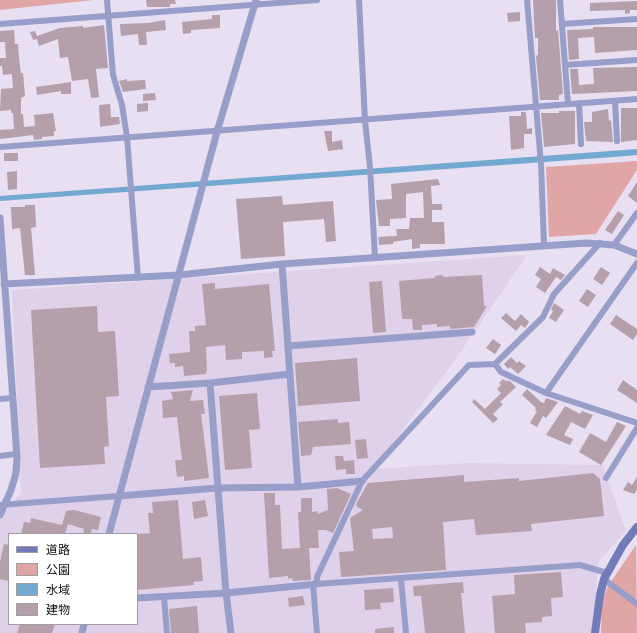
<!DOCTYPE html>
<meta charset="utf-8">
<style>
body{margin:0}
#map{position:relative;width:637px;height:633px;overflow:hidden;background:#e9dff2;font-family:Manrope,"Noto Sans JP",sans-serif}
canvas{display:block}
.legend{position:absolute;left:8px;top:533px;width:130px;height:92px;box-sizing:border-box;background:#fff;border:1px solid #9f9ea0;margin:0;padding:5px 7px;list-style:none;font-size:12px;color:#0f0c12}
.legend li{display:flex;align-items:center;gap:8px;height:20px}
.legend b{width:20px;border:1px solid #9f9ea0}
</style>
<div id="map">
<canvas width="637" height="633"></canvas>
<ul class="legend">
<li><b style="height:5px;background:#717bba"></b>道路</li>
<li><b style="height:11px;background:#e0a6a6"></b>公園</li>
<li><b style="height:11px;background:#73a8d0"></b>水域</li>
<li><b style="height:11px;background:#b49faa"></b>建物</li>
</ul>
</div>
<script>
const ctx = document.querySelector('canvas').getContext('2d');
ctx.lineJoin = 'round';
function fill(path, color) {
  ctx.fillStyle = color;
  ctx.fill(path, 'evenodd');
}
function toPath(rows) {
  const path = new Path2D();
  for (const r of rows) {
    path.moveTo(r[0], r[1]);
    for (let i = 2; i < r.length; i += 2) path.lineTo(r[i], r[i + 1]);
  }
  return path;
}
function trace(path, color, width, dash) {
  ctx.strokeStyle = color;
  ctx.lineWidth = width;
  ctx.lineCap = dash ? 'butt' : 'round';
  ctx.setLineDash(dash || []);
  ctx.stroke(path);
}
fill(toPath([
 [527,255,453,363,373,469,468,463,603,465,626,531,599,561,592,633,0,633,0,518,21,493,12,290],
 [9,534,137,534,137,624,9,624]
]), '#e0d1eb');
fill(toPath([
 [0,0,93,0,0,10],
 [637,161,637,170,596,234,549,237,546,167],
 [636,545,637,633,601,633,602,600,608,586]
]), '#e0a6a6');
fill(toPath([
 [637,149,637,155,614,157,0,201,0,196]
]), '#73a8d0');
fill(toPath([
 [146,0,175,0,176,4,170,4,170,7,147,7],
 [533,0,556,0,556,31,558,30,563,94,559,95,559,100,540,100,536,56,538,55,538,38,535,38],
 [637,1,637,10,630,10,630,13,625,14,625,10,590,11,590,3],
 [520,12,520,21,508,22,507,13],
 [212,15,220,15,220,28,191,30,191,33,183,34,182,22,212,19],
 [165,20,166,30,146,32,147,45,139,45,138,34,121,36,120,24,148,23],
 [104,25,108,68,96,69,99,97,91,98,88,79,72,81,68,57,60,58,58,39,39,46,37,39,33,40,30,32,35,31,37,36,60,28,83,26,83,28],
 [593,27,637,27,637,50,595,53,594,37,578,38,579,59,569,60,567,30,593,29],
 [14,30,15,44,18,44,19,58,21,73,23,73,25,96,21,98,21,114,23,114,24,127,35,126,34,115,53,113,56,131,54,131,54,136,42,137,42,139,34,140,33,135,0,139,0,130,14,129,13,113,11,113,11,110,0,111,1,89,13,88,12,74,3,75,2,66,0,66,0,58,6,58,5,42,0,42,0,31],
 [637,67,637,91,572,94,570,69,578,69,579,85,594,84,593,68],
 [127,79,127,81,145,80,146,89,123,92,119,81],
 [71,82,71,94,61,94,61,91,37,95,36,87],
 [155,93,156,100,143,101,143,94],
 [148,103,148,111,137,112,137,104],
 [110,104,111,117,119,117,120,124,100,127,99,105],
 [621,108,637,108,637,140,621,142],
 [608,109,609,121,611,120,613,142,586,141,584,122,592,122,592,112],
 [559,111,575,111,575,144,544,147,541,113,559,113],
 [521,112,526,112,527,129,532,128,532,134,524,134,524,148,511,150,509,116,521,116],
 [324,131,332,131,332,142,342,140,343,149,328,151],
 [4,153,18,153,18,161,4,161],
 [17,171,17,189,8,190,7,172],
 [438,179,440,185,431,186,432,204,442,204,442,210,432,210,432,222,444,222,445,244,420,244,420,248,412,249,412,239,393,242,393,244,379,245,378,237,397,236,396,229,409,229,410,218,424,218,423,192,406,194,406,218,390,219,390,226,379,226,376,200,392,199,391,184],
 [637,182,637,203,628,196],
 [282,196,283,205,333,201,336,241,326,242,324,219,283,222,285,256,241,259,236,199],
 [25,205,35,205,36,227,31,228,35,275,25,275,20,228,12,229,11,207,25,207],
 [618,211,624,215,612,234,605,230],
 [540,267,550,274,553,268,565,275,561,280,556,277,545,293,536,287,541,279,535,275],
 [601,267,610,273,602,285,593,279],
 [443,275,443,277,482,275,484,306,487,306,474,327,450,329,450,326,437,327,437,324,422,325,422,330,413,330,412,319,402,319,399,281,435,278,435,276],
 [382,281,386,332,373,333,369,282],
 [215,283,215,289,269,284,275,351,272,351,273,357,264,358,264,351,242,352,242,359,226,360,225,345,206,347,207,371,206,371,206,374,184,376,183,366,175,367,175,363,170,363,169,354,190,352,189,331,195,331,195,326,206,325,202,284],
 [587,289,596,295,588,307,579,301],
 [554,303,564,310,556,322,549,318,553,311,551,310],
 [97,306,98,332,115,331,119,396,106,397,109,446,104,447,105,464,40,468,31,310],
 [506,313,515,321,521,314,529,322,525,328,521,325,516,331,501,318],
 [616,315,637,329,637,334,633,340,610,324],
 [493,339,501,345,495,354,486,348],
 [511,357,517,363,519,361,526,366,518,374,510,367,508,369,504,364],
 [357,358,360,401,298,406,295,363],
 [503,379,506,381,510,381,516,387,500,402,503,404,493,414,498,419,493,423,472,402,474,399,485,409,501,393,497,389,501,385,499,383],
 [623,380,637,390,637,403,617,390],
 [527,389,541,402,544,403,546,398,558,402,546,418,543,416,537,427,530,423,537,411,535,410,536,408,522,395],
 [193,390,190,401,203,400,205,414,201,414,209,478,184,481,184,476,177,477,175,460,182,460,177,417,163,418,162,401,173,399,171,392],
 [257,393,260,429,249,430,252,468,225,470,219,396],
 [565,406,580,414,582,411,593,415,585,429,571,422,564,435,573,439,570,445,546,435],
 [338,419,338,423,349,422,351,444,313,447,311,455,301,456,298,422],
 [617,422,626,426,601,465,579,452,590,433,606,442],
 [366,439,368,458,357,459,355,440],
 [335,456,343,456,344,461,354,460,355,474,346,474,346,469,336,470],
 [593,473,600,479,604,516,531,524,532,531,476,535,474,519,443,522,446,570,341,577,339,552,354,551,350,518,363,510,357,507,356,504,368,483,464,475,464,482,519,478,519,481],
 [392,527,393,538,373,539,372,529],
 [637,477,637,490,634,494,623,490,628,482,632,485],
 [337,488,351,494,333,533,326,530,318,530,319,548,309,548,311,580,293,581,292,578,288,579,288,576,269,578,264,493,275,493,275,505,280,505,282,549,300,548,298,512,301,512,301,498,312,498,312,512,317,511,318,514,328,510,327,489],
 [178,500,183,559,201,557,203,581,193,582,194,585,137,590,137,534,150,533,148,513,153,513,152,502],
 [205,500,208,516,194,519,192,502],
 [74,510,101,517,98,530,92,529,91,534,83,534,84,529,68,524,65,534,21,534,24,522,30,523,31,518,62,525,66,511],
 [4,544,9,545,9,581,0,579,0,562],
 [561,572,563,597,551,598,552,616,542,617,542,622,525,623,526,633,495,633,492,596,515,594,514,575],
 [463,582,464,593,461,593,465,633,425,633,421,596,414,596,413,586],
 [393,588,394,602,380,603,381,609,365,610,364,590],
 [303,596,305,605,289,607,288,598],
 [197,606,199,633,171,633,169,609],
 [20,624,55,624,52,633,17,633],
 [394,627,394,633,375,633,375,629]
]), '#b49faa');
trace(toPath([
 [107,0,113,75,122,105,127,137,138,278],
 [359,0,365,121,370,167,375,258],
 [527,0,541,164,544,245],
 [560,0,568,104],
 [0,24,317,0],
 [562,24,637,19],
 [565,65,637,60],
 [615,101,617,141],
 [579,103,581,144],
 [0,147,637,99],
 [600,243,554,294,543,317,495,364,469,365,362,481,317,577,317,584,580,565,607,573],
 [614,245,637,213],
 [495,364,501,372,546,393,637,423],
 [546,393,637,263],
 [0,399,12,398],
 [0,456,16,454],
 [606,478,637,428],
 [0,505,119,496],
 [401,579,406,633],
 [604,579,637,604],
 [313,584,317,633],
 [164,597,167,633]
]), '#969ec9', 6);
trace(toPath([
 [0,218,17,457,16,473,11,490,0,515],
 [282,264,298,487],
 [4,284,179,275,282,264,586,243,614,245,637,254],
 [288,346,472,332],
 [210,383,226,593,231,633],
 [148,387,210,383,290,374],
 [119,496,217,488,298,487,362,481],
 [109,534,217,132,256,0],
 [137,598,226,593,317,584],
 [82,633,84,624]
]), '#969ec9', 7);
trace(toPath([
 [595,633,600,595,604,579,623,545,637,527]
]), '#717bba', 8);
</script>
